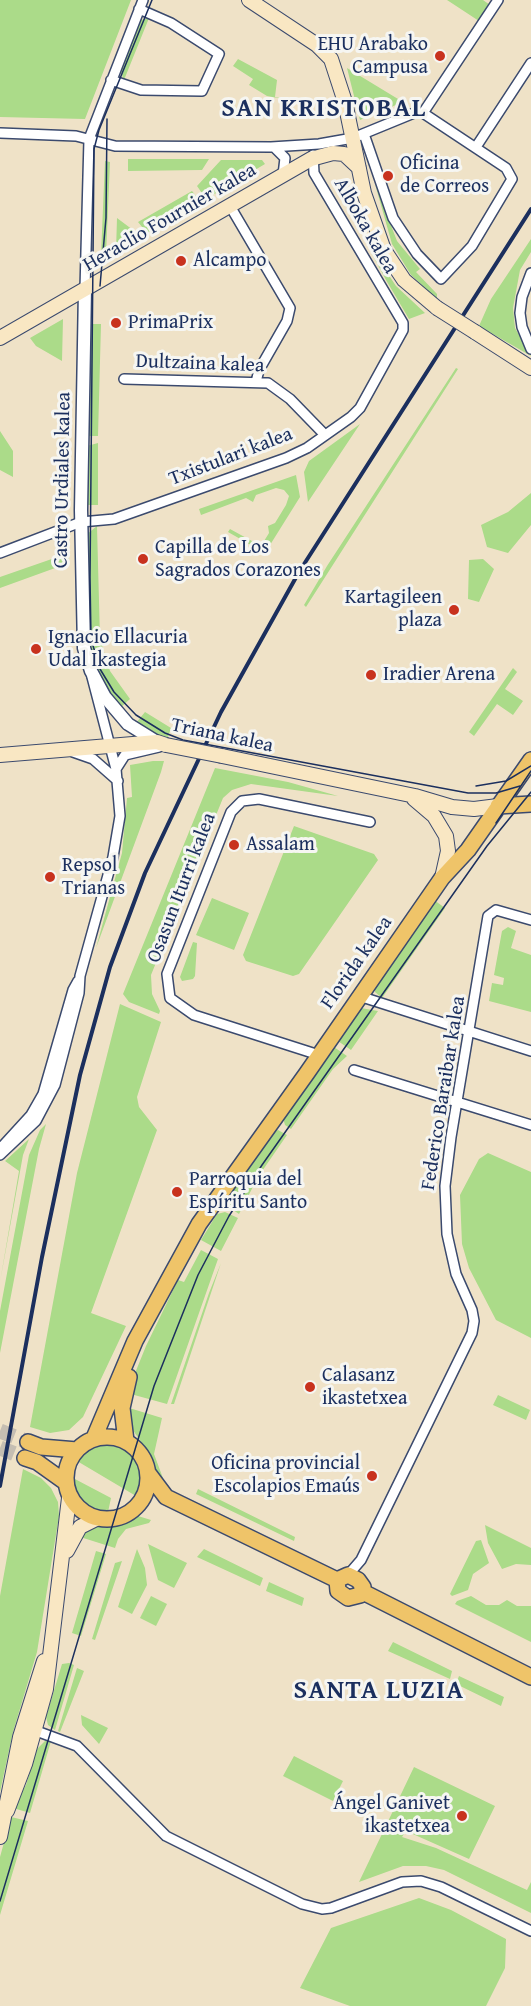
<!DOCTYPE html>
<meta charset="utf-8">
<style>
body{margin:0}
canvas{display:block;background:#efe2c7}
</style>
<canvas width="531" height="2006"></canvas>
<script>
const ctx = document.querySelector('canvas').getContext('2d');
ctx.lineJoin = 'round';
function fill(path, color) {
  ctx.fillStyle = color;
  ctx.fill(path, 'evenodd');
}
function toPath(rows) {
  const path = new Path2D();
  for (const r of rows) {
    if (r.length === 3) {
      path.moveTo(r[0] + r[2], r[1]);
      path.arc(r[0], r[1], r[2], 0, 2 * Math.PI);
      continue;
    }
    path.moveTo(r[0], r[1]);
    for (let i = 2; i < r.length; i += 2) path.lineTo(r[i], r[i + 1]);
  }
  return path;
}
function trace(path, color, width, dash) {
  ctx.strokeStyle = color;
  ctx.lineWidth = width;
  ctx.lineCap = dash ? 'butt' : 'round';
  ctx.setLineDash(dash || []);
  ctx.stroke(path);
}
function label(font, color, halo, rows, align = 'center') {
  ctx.font = font + ' "Gentium Book Plus",serif';
  ctx.lineWidth = 6;
  ctx.setLineDash([]);
  ctx.textBaseline = 'middle';
  ctx.strokeStyle = halo;
  ctx.fillStyle = color;
  for (const [text, x, y, turn = 0] of rows) {
    ctx.save();
    ctx.translate(x, y);
    ctx.rotate((+turn || 0) * Math.PI / 180);
    ctx.textAlign = isNaN(turn) ? turn : align;
    if (halo) ctx.strokeText(text, 0, 0);
    ctx.fillText(text, 0, 0);
    ctx.restore();
  }
}
fill(toPath([
 [0,0,131,0,85,119,0,117],
 [447,0,483,0,490,5,479,21],
 [149,18,124,80,120,70,141,20],
 [238,59,277,80,275,97,310,104,267,96,249,85,253,79,233,66],
 [347,68,403,102,360,120],
 [128,159,209,159,202,170,128,171],
 [221,160,262,160,265,164,206,199,197,186],
 [105,161,110,162,106,255,101,255],
 [375,184,397,241,420,269,416,272,437,294,437,299,411,275,392,244],
 [192,191,201,202,147,233,138,222],
 [117,218,141,236,116,251],
 [531,239,531,252,520,270,513,308,515,328,531,356,479,326,491,299],
 [374,253,396,286,425,313,409,319,386,280,372,254],
 [63,319,62,361,36,346,30,338],
 [90,324,101,324,98,436,87,436],
 [456,368,458,369,306,607,304,605,327,566],
 [360,424,308,502,304,472,309,461],
 [0,431,13,451,13,477,0,470],
 [98,443,98,505,86,505,87,446],
 [296,475,300,497,265,553,228,532,230,529,261,546,269,533,268,526,275,523,286,505,289,496,284,490,276,488,256,495,253,502,246,498,201,515,199,509],
 [531,493,531,525,508,553,487,547,481,525,508,512],
 [97,526,100,639,110,671,130,699,120,708,95,667,89,646,86,535],
 [69,553,69,563,0,588,0,577],
 [483,559,494,569,479,602,468,599,469,560],
 [513,668,517,672,505,689,523,701,513,715,497,704,474,736,469,732],
 [145,712,171,728,167,740,136,723],
 [153,761,164,761,161,772,96,948,122,853,127,798,132,797,130,765],
 [215,768,288,782,338,796,251,784,232,790,223,798,151,975,152,994,160,1011,159,1014,129,1002,123,994],
 [294,826,374,854,378,860,299,974,293,976,246,961,243,955],
 [212,898,249,913,234,950,196,935],
 [434,900,445,908,382,998,375,992,375,985],
 [508,927,516,931,511,948,531,955,531,1012,489,1001,492,983,503,985,504,978,494,975,502,931],
 [193,942,197,943,195,976,193,979,182,981,180,977],
 [120,1004,161,1022,137,1097,139,1107,157,1130,91,1313,126,1326,83,1417,69,1430,50,1433,30,1427,77,1173],
 [361,1008,378,1011,351,1050,335,1039],
 [331,1045,347,1056,333,1069,291,1129,285,1125,283,1118],
 [46,1124,39,1149,0,1353,0,1311,29,1155,40,1130],
 [278,1130,287,1135,258,1177,239,1214,230,1208,226,1203,227,1197,273,1132],
 [29,1139,23,1155,0,1282,19,1171,5,1161],
 [488,1153,531,1172,531,1338,496,1320,469,1268,462,1244,460,1195,479,1159],
 [225,1212,238,1218,221,1251,201,1240,217,1214],
 [201,1250,218,1259,167,1404,127,1393,146,1346,178,1280,184,1282],
 [221,1263,174,1404,171,1404,209,1293],
 [498,1395,530,1410,526,1420,493,1405],
 [126,1407,162,1418,154,1454,167,1489,158,1477,149,1453,132,1429],
 [98,1445,121,1447,135,1459,141,1477,136,1496,77,1461,86,1452],
 [23,1469,41,1478,51,1488,58,1502,59,1516,37,1652,13,1732,0,1792,0,1596],
 [73,1478,111,1498,108,1512,90,1508,81,1500,75,1490],
 [198,1489,295,1537,294,1541,196,1494],
 [138,1516,151,1520,149,1523,126,1529,118,1539,115,1548,77,1536,93,1526,115,1527],
 [485,1525,531,1548,531,1565,516,1564,502,1569,488,1543],
 [481,1540,489,1563,473,1574,468,1590,452,1596,450,1594,476,1541],
 [148,1544,187,1563,174,1588,158,1580],
 [137,1549,145,1568,147,1585,132,1614,118,1607],
 [204,1549,263,1578,260,1586,197,1557],
 [96,1551,106,1554,81,1636,72,1633],
 [122,1561,95,1640,92,1639,115,1563],
 [269,1582,304,1598,302,1606,266,1591],
 [151,1596,167,1604,156,1626,140,1618],
 [471,1596,486,1605,499,1605,507,1600,517,1606,531,1606,531,1642,455,1604,457,1601],
 [393,1642,452,1671,450,1679,388,1651],
 [69,1663,74,1665,55,1730,48,1725,46,1717,62,1664],
 [77,1668,84,1671,60,1732,58,1731],
 [459,1676,504,1697,501,1706,456,1684],
 [81,1715,108,1728,99,1744,82,1725],
 [45,1741,51,1741,30,1813,13,1808,26,1785,37,1749],
 [294,1756,343,1781,333,1801,283,1776],
 [414,1767,495,1806,469,1859,406,1831,402,1837,436,1848,527,1890,531,1882,531,1913,444,1870,426,1866,403,1866,359,1882],
 [11,1817,28,1821,0,1915,0,1857],
 [419,1898,451,1910,506,1939,505,1968,486,2006,350,2006,300,1988,331,1928]
]), '#abdb89');
trace(toPath([
 [0,1431,28,1442],
 [0,1448,25,1458]
]), '#c5beb2', 15, [15, 8]);
const minor = toPath([
 [111,80,141,90,202,91,219,54,171,23,139,9],
 [423,113,498,0],
 [0,133,76,136,115,146,271,147,319,144,353,138,414,113,423,113,506,168,512,179,472,246,441,279,417,254,393,218,364,134],
 [274,147,285,158,283,175],
 [476,147,531,63],
 [230,206,290,308,287,321,259,370,256,382],
 [531,273,522,297,520,313,522,327,531,349],
 [85,289,89,139,143,0],
 [124,379,268,383,290,399,325,435],
 [0,553,81,522,114,519,286,458,307,448,351,417,360,408,403,330,403,323,314,173,313,155],
 [73,752,93,759,118,781],
 [116,769,125,755,159,747],
 [359,996,531,1051],
 [319,1055,194,1015,170,998,167,974,231,812,242,801,259,799,370,822],
 [354,1070,531,1125],
 [0,1149,31,1115,43,1094,73,990,78,981],
 [0,1155,36,1121,55,1085,79,993,80,976,113,857,120,816,116,769,92,677],
 [348,1575,361,1560,472,1333,474,1321,472,1310,456,1274,447,1234,445,1186,451,1137,488,916,496,910,531,920],
 [31,1729,77,1746,166,1836,302,1904,322,1909,331,1908,402,1882,421,1881,441,1887,531,1931]
]);
const tertiary = toPath([
 [85,289,81,510,84,648,91,671,105,697,128,724,157,742]
]);
const secondary = toPath([
 [249,0,317,45,331,59,345,102,364,193,384,250,404,280,437,308],
 [475,332,531,368],
 [0,338,311,159,333,153,344,154,359,168],
 [0,755,157,742,166,745],
 [222,756,415,796,452,807,474,809,498,806],
 [414,799,434,816,446,836,448,851,442,878],
 [67,1551,80,1527,96,1519],
 [7,1811,25,1764,46,1689,69,1498],
 [0,1837,20,1737,44,1661]
]);
const primary = toPath([
 [498,806,531,804],
 [107,1478,41],
 [94,1438,135,1341,199,1224,307,1073,442,878,468,850,531,760],
 [126,1441,122,1408,129,1377],
 [28,1442,41,1447,77,1450],
 [25,1458,37,1462,65,1482],
 [148,1473,166,1497,337,1580],
 [348,1575,358,1580,363,1587,360,1595,348,1598,338,1591,337,1580,348,1575],
 [363,1592,531,1677]
]);
trace(minor, '#3b4a6e', 12);
trace(tertiary, '#3b4a6e', 15);
trace(secondary, '#3b4a6e', 16);
trace(primary, '#3b4a6e', 18);
trace(minor, '#fff', 9);
trace(tertiary, '#fff', 12);
trace(secondary, '#f9e7c3', 14);
trace(primary, '#efc469', 15);
trace(toPath([
 [152,0,99,130,94,149,90,577,91,639,100,669,114,692,136,715,165,733,183,740,468,793,496,793,520,786],
 [100,286,106,218,107,119],
 [476,786,506,781,531,766],
 [496,823,531,771],
 [0,1901,154,1386,198,1275,229,1216,262,1165,487,846,531,792]
]), '#1b2f5e', 1.5);
trace(toPath([
 [0,1486,42,1257,80,1075,110,967,145,873,221,712,299,572,531,209]
]), '#1b2f5e', 4);
const secondaryBridge = toPath([
 [437,308,475,332],
 [166,745,222,756]
]);
trace(secondaryBridge, '#3b4a6e', 16, []);
trace(secondaryBridge, '#f9e7c3', 14);
for (const [x, y, r, color] of [
 [440,56,6,"#c8321e"],
 [388,176,6,"#c8321e"],
 [181,261,6,"#c8321e"],
 [116,323,6,"#c8321e"],
 [143,559,6,"#c8321e"],
 [454,610,6,"#c8321e"],
 [36,649,6,"#c8321e"],
 [371,675,6,"#c8321e"],
 [234,845,6,"#c8321e"],
 [50,877,6,"#c8321e"],
 [177,1192,6,"#c8321e"],
 [310,1387,6,"#c8321e"],
 [372,1476,6,"#c8321e"],
 [462,1816,6,"#c8321e"]
]) {
  const dot = new Path2D();
  dot.arc(x, y, r, 0, 2 * Math.PI);
  ctx.fillStyle = color;
  ctx.fill(dot);
  trace(dot, '#f6f6f2', 2);
}
label('20px', '#1b2f5e', '#f6f6f2', [
 ["EHU Arabako",428,45,"right"],
 ["Campusa",428,68,"right"],
 ["Oficina",400,164],
 ["de Correos",400,187],
 ["Alcampo",193,261],
 ["PrimaPrix",128,323],
 ["Capilla de Los",155,548],
 ["Sagrados Corazones",155,571],
 ["Kartagileen",442,598,"right"],
 ["plaza",442,621,"right"],
 ["Ignacio Ellacuria",48,638],
 ["Udal Ikastegia",48,661],
 ["Iradier Arena",383,675],
 ["Assalam",246,845],
 ["Repsol",62,866],
 ["Trianas",62,889],
 ["Parroquia del",189,1180],
 ["Espíritu Santo",189,1203],
 ["Calasanz",322,1376],
 ["ikastetxea",322,1399],
 ["Oficina provincial",360,1464,"right"],
 ["Escolapios Emaús",360,1487,"right"],
 ["Ángel Ganivet",450,1804,"right"],
 ["ikastetxea",450,1827,"right"]
], 'left');
label('20px', '#1b2f5e', '#f6f6f2', [
 ["Heraclio Fournier kalea",170,218,-30],
 ["Alboka kalea",365,226,60],
 ["Dultzaina kalea",200,364,2],
 ["Txistulari kalea",231,457,-21],
 ["Castro Urdiales kalea",63,480,-89],
 ["Triana kalea",222,736,12],
 ["Osasun Iturri kalea",182,888,-69],
 ["Florida kalea",357,963,-55],
 ["Federico Baraibar kalea",444,1093,-81]
]);
ctx.letterSpacing = '1.5px';
label('bold 26px', '#1b2f5e', '#f6f6f2', [
 ["SAN KRISTOBAL",324,109],
 ["SANTA LUZIA",379,1691]
]);
ctx.letterSpacing = '0px';
</script>
